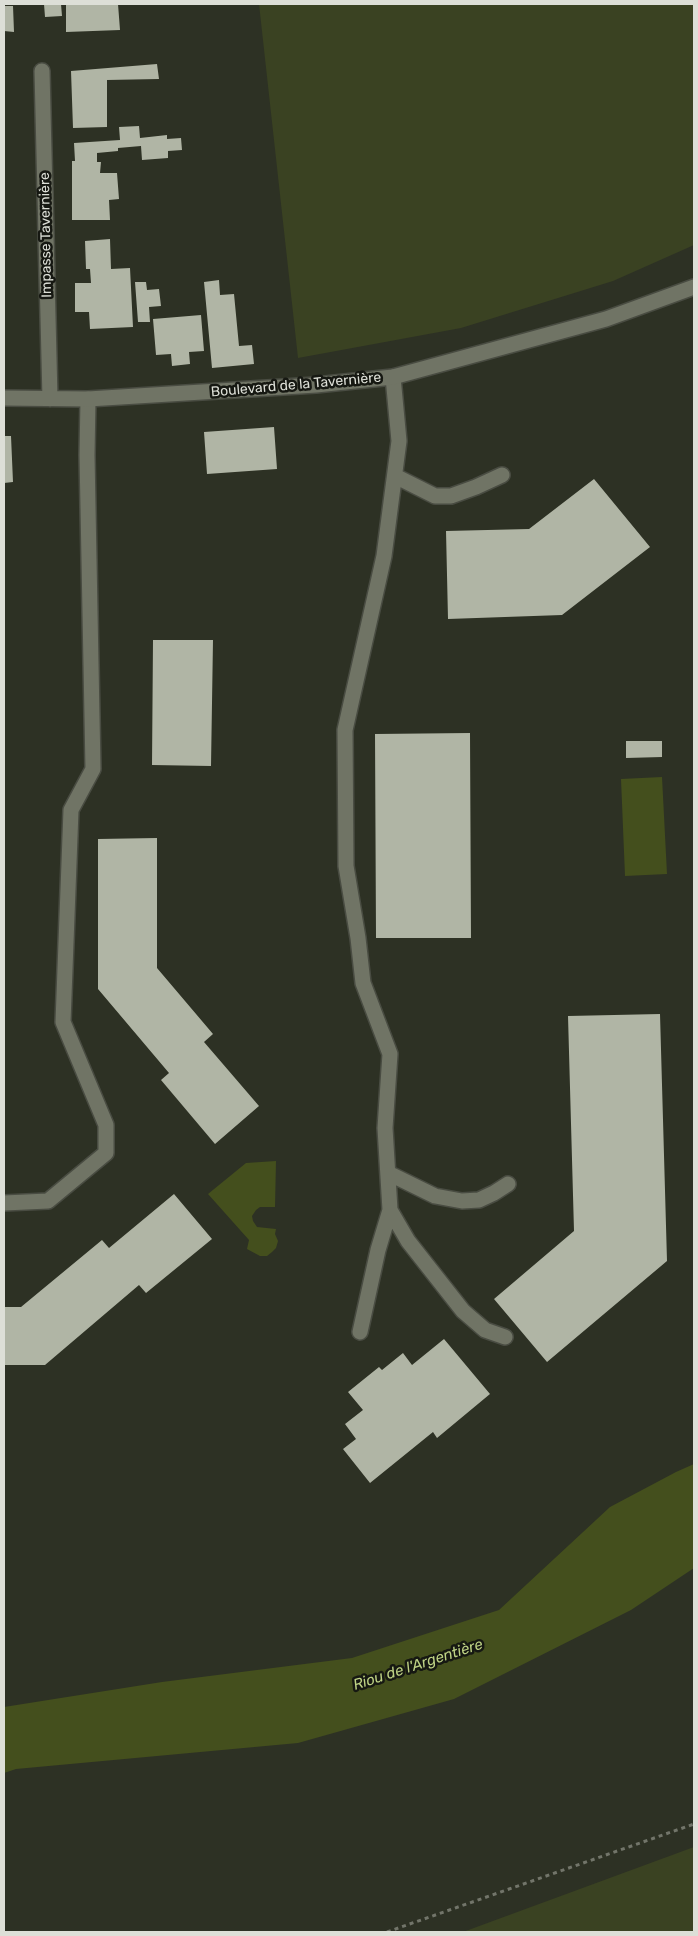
<!DOCTYPE html>
<meta charset="utf-8">
<style>
body{margin:0}
#map{position:relative;width:698px;height:1936px;overflow:hidden;background:#2d3124;font-family:Rubik,sans-serif}
canvas{display:block}
.frame{position:absolute;inset:0;border:5px solid #dddfd7;pointer-events:none}
</style>
<div id="map">
<canvas width="698" height="1936"></canvas>
<div class="frame"></div>
</div>
<script>
const ctx = document.querySelector('canvas').getContext('2d');
ctx.lineJoin = 'round';
function fill(path, color) {
  ctx.fillStyle = color;
  ctx.fill(path, 'evenodd');
}
function toPath(rows) {
  const path = new Path2D();
  for (const r of rows) {
    path.moveTo(r[0], r[1]);
    for (let i = 2; i < r.length; i += 2) path.lineTo(r[i], r[i + 1]);
  }
  return path;
}
function trace(path, color, width, dash) {
  ctx.strokeStyle = color;
  ctx.lineWidth = width;
  ctx.lineCap = dash ? 'butt' : 'round';
  ctx.setLineDash(dash || []);
  ctx.stroke(path);
}
function label(font, color, halo, rows, align = 'center') {
  ctx.font = font + ' Rubik,sans-serif';
  ctx.lineWidth = 5;
  ctx.setLineDash([]);
  ctx.textBaseline = 'middle';
  ctx.strokeStyle = halo;
  ctx.fillStyle = color;
  for (const [text, x, y, turn = 0] of rows) {
    ctx.save();
    ctx.translate(x, y);
    ctx.rotate((+turn || 0) * Math.PI / 180);
    ctx.textAlign = isNaN(turn) ? turn : align;
    if (halo) ctx.strokeText(text, 0, 0);
    ctx.fillText(text, 0, 0);
    ctx.restore();
  }
}
fill(toPath([
 [259,4,694,4,694,245,613,281,461,328,298,358],
 [694,1847,694,1932,463,1932]
]), '#3a4222');
fill(toPath([
 [662,777,667,874,625,876,621,779],
 [276,1161,275,1207,260,1207,256,1210,252,1216,253,1221,257,1227,276,1229,275,1234,278,1241,276,1248,272,1252,267,1256,260,1256,247,1249,249,1240,208,1194,246,1163],
 [694,1464,694,1568,631,1610,454,1699,298,1743,16,1769,4,1773,4,1707,162,1682,352,1658,499,1610,610,1507,676,1472]
]), '#444f1d');
fill(toPath([
 [44,4,61,4,62,16,45,17],
 [66,4,118,4,120,30,66,32],
 [4,6,13,6,14,32,4,31],
 [157,64,159,79,107,80,107,127,73,128,71,71],
 [139,126,140,138,167,135,167,139,181,138,182,150,168,151,168,158,142,160,141,146,118,148,118,151,97,153,97,162,101,162,100,173,117,173,119,199,109,200,110,220,72,220,72,161,75,161,74,143,120,140,119,127],
 [110,239,111,269,130,268,133,327,90,329,89,312,75,312,75,283,91,283,90,269,86,269,85,241],
 [219,280,220,295,234,294,239,346,252,345,254,364,212,368,204,282],
 [135,282,146,282,147,290,159,289,161,306,149,307,150,322,138,322],
 [201,315,204,351,189,352,190,364,172,366,171,354,156,355,153,319],
 [274,427,277,469,207,474,204,432],
 [4,436,11,436,13,482,4,483],
 [594,479,650,547,562,615,448,619,446,531,529,529],
 [153,640,213,640,211,766,152,765],
 [470,733,471,938,376,938,375,734],
 [626,741,662,741,662,757,626,758],
 [157,838,157,968,213,1034,204,1042,259,1106,215,1144,161,1080,169,1073,98,989,98,839],
 [660,1014,667,1261,547,1362,494,1299,574,1231,568,1016],
 [174,1194,212,1239,146,1293,139,1285,45,1365,4,1365,4,1307,21,1307,102,1240,109,1248],
 [444,1339,490,1394,437,1438,433,1432,370,1483,343,1449,356,1439,345,1424,363,1410,348,1392,379,1367,382,1370,403,1353,412,1365]
]), '#b0b5a5');
const lane = toPath([
 [393,377,399,441,384,556,345,730,346,866,358,938,363,983,390,1054,385,1128,390,1210,408,1241,463,1311,485,1330,505,1337],
 [395,476,435,496,451,496,476,487,502,475],
 [388,1173,435,1196,462,1201,479,1200,494,1193,508,1184],
 [4,1203,48,1201,106,1153,106,1125,63,1022,71,810,93,769,87,455,88,399],
 [360,1332,378,1250,390,1210]
]);
const street = toPath([
 [42,71,50,399],
 [4,398,88,399,316,385,393,377,606,319,694,287]
]);
trace(lane, '#494c42', 18);
trace(street, '#494c42', 18);
trace(toPath([
 [387,1932,694,1824]
]), '#72756a', 3, [4, 4]);
trace(lane, '#707465', 15);
trace(street, '#707465', 15);
label('14px', '#dddfd7', '#161812', [
 ["Impasse Tavernière",46,235,-91],
 ["Boulevard de la Tavernière",296,385,-5]
]);
label('italic 15px', '#bed284', '#161812', [
 ["Riou de l'Argentière",418,1665,-18]
]);
</script>
